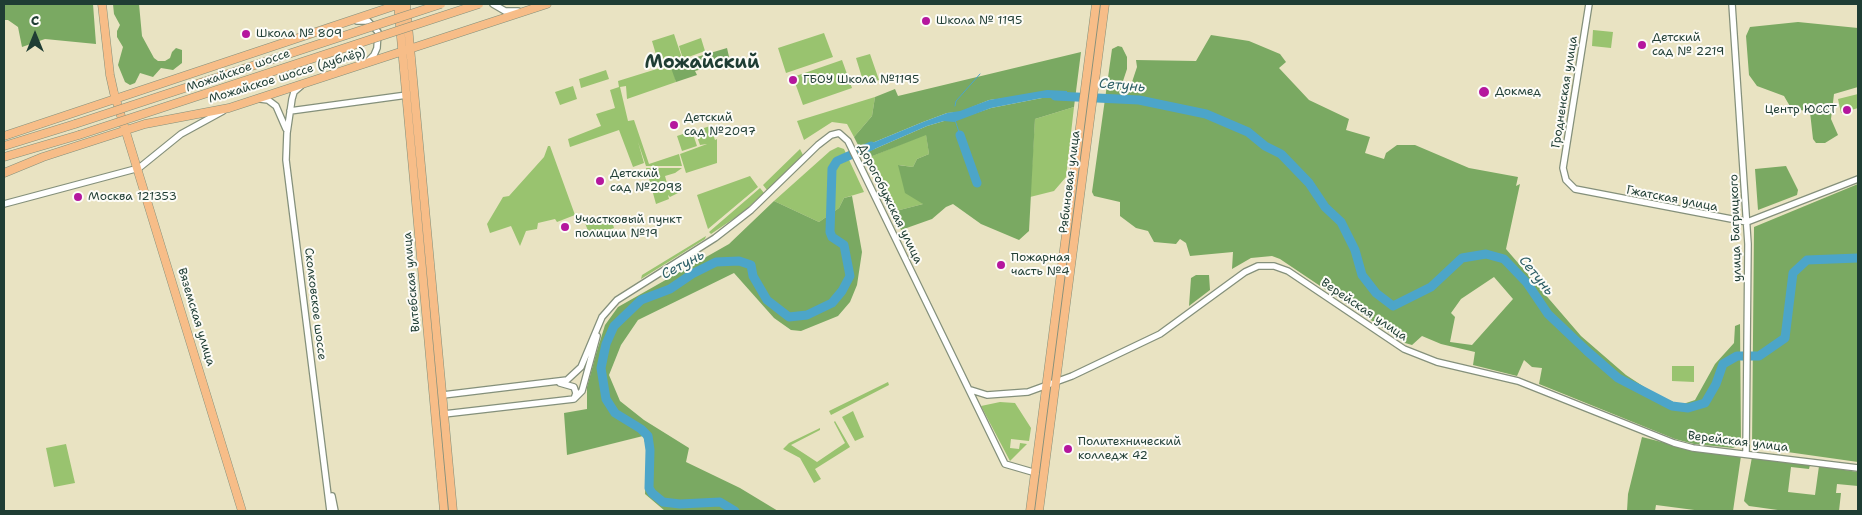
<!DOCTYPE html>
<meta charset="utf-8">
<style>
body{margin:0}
#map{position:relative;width:1862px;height:515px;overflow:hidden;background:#e9e3c2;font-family:"Shantell Sans",sans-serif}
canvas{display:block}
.frame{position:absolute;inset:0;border:5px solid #1f3d34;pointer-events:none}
.north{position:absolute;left:10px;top:10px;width:50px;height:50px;-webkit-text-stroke:4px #fdfcf7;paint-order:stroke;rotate:0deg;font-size:14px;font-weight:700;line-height:20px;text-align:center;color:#1f3d34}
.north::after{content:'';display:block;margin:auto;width:18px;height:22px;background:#1f3d34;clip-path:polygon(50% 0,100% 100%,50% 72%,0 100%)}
</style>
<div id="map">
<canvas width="1862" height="515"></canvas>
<div class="frame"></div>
<div class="north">С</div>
</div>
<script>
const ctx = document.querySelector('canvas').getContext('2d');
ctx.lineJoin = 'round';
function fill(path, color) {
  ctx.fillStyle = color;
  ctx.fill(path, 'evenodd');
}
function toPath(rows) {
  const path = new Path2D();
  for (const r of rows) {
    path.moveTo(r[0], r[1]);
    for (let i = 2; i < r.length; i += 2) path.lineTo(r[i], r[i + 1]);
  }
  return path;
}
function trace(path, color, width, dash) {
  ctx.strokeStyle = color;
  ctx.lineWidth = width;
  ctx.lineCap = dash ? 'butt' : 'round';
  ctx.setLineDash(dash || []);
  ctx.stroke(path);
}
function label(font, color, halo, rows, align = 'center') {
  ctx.font = font + ' "Shantell Sans",sans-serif';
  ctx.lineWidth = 4;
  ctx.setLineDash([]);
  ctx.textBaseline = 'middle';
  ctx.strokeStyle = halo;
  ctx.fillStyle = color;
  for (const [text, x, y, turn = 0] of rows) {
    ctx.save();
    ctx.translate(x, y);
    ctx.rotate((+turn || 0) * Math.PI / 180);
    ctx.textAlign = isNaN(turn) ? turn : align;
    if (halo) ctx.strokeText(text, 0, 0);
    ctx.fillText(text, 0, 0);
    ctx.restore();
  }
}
fill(toPath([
 [1593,30,1613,32,1611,48,1592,46],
 [824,33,833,57,786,73,778,48],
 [674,34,682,58,671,62,676,82,627,99,626,86,620,87,628,121,634,120,649,164,679,154,682,166,646,166,638,142,644,163,633,167,619,130,570,147,568,139,601,126,596,114,615,108,610,90,619,87,618,81,660,68,652,41],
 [701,38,705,51,683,59,679,46],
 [870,54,879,80,864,84,856,58],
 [842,60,852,88,803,105,793,77],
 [606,70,609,79,581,88,579,79],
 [573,86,577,99,560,105,555,92],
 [1858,94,1858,108,1841,113,1838,99],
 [875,97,872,116,854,137,847,124,832,122,804,140,797,121],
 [1074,107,1066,177,1054,191,1030,197,1035,119],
 [710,126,715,140,717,139,717,163,686,173,680,154,707,144,700,145,695,131],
 [692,131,697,146,682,151,677,136],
 [926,134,929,154,917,159,913,167,899,165,923,204,892,212,865,159],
 [548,146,550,146,575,215,557,222,555,219,538,223,537,229,526,231,520,246,511,226,490,233,487,224,503,197,509,196,544,157],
 [838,147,844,149,864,192,844,198,839,208,819,222,774,201,830,151],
 [800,149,803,155,767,190,763,185],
 [646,168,682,168,675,173,665,176,668,187,675,187,678,193,670,197,668,195,669,199,656,204],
 [750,176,758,187,708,229,697,195],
 [760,188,764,193,742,213,711,234,709,232],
 [610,215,614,228,590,236,585,223],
 [706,236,705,239,641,279,642,275],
 [1672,366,1694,366,1694,382,1672,381],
 [888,382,889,385,831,415,829,411],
 [1000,402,1015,403,1031,428,1029,441,1011,439,1010,448,1019,449,1020,443,1027,444,1010,461,981,406],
 [853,411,864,437,855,441,842,417],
 [835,421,850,447,815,469,821,479,814,483,800,458,783,449,789,443,820,428,820,430,791,445,817,462,845,443,834,422],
 [66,444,75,483,54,487,46,448]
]), '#99c36f');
fill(toPath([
 [4,4,93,4,96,44,45,39,22,47,18,27,8,20,4,20],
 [113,4,139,4,142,36,154,58,158,61,165,61,170,58,172,52,176,48,182,50,182,63,173,70,161,68,153,77,140,73,135,83,130,85,125,82,118,65,123,47,117,37,117,31,120,25,114,14],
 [1798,22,1858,28,1858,87,1834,94,1831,119,1838,135,1825,143,1816,143,1813,139,1810,112,1791,108,1784,96,1757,86,1749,75,1746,36,1750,27],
 [1211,35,1249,41,1280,54,1286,62,1279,68,1309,100,1349,119,1346,130,1370,137,1365,153,1384,159,1386,153,1397,145,1415,145,1469,168,1518,177,1516,186,1520,184,1506,249,1581,336,1626,375,1655,394,1680,405,1695,400,1715,364,1734,343,1735,326,1740,324,1741,444,1733,448,1694,444,1675,439,1539,384,1542,368,1532,367,1524,360,1517,376,1473,365,1475,352,1441,344,1422,336,1412,345,1405,343,1280,259,1272,256,1251,258,1232,269,1233,252,1190,256,1186,243,1180,239,1176,244,1154,242,1148,231,1136,228,1120,216,1120,202,1094,196,1092,192,1112,49,1118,46,1122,47,1127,57,1127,69,1122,84,1131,85,1137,67,1136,60,1196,61],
 [1494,277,1513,299,1472,345,1450,342,1455,317,1451,313,1461,299],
 [727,48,730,61,695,71,697,75,676,82,670,65],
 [1081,52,1074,107,1035,119,1029,231,1019,240,981,224,953,204,946,207,932,219,901,230,892,212,923,204,905,193,898,165,913,167,917,159,929,154,926,135,865,159,854,137,872,116,875,97,895,89,898,96],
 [1067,91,1066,98,1042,98,991,108,955,120,944,121,927,126,863,154,860,148,923,122,947,113,960,112,989,100],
 [1786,166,1798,190,1797,195,1758,210,1755,169],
 [1858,184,1858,462,1752,447,1754,227],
 [852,196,862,252,857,285,850,302,838,316,801,331,791,330,774,318,734,273,638,320,621,345,609,375,620,401,644,420,689,448,686,462,740,488,778,511,665,511,645,494,647,449,643,436,567,455,564,413,587,409,587,387,596,354,605,325,618,307,729,244,774,201,819,222,839,208,844,198],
 [1196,275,1209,275,1210,290,1189,306,1191,278],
 [1642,437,1693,450,1741,456,1733,511,1702,511,1656,505,1655,511,1627,511,1628,494],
 [1752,457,1810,465,1809,469,1791,467,1788,492,1815,495,1819,466,1858,472,1858,486,1837,484,1836,493,1841,493,1839,511,1785,511,1749,506,1744,501]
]), '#7aa962');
fill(toPath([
 [1047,90,1067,91,1067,98,1042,98,991,108,954,122,944,121,927,126,863,154,860,148,923,122,947,113,960,111,989,100]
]), '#4ca5c9');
trace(toPath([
 [955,106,956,101,980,74],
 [955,120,960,135]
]), '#4ca5c9', 1);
trace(toPath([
 [1055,96,1139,100,1206,114,1248,132,1265,146,1281,154,1309,183,1325,207,1341,222,1355,250,1362,275,1376,293,1393,306,1431,287,1462,258,1486,254,1504,259,1527,283,1548,314,1587,351,1618,378,1672,406,1688,408,1705,403,1716,384,1723,364,1737,356,1759,356,1785,338,1793,273,1807,260,1858,258],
 [960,135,977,183],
 [735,511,720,502,680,504,663,502,652,493,649,488,650,450,648,436,641,429,615,413,606,399,601,368,606,344,614,326,641,300,670,289,692,274,716,262,739,261,751,265,753,276,767,300,789,317,807,315,832,303,842,291,850,276,844,245,832,237,830,232,832,169,837,161,871,146]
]), '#4ca5c9', 9);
const minor = toPath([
 [493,4,505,11,518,11],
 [1589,4,1563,168,1566,180,1575,189,1747,222,1858,179],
 [1732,4,1748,244,1746,453],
 [357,21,368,21,378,32,377,48,374,55,367,62],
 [301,86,294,92,292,99,287,133,286,160,330,511],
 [260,99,268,100,276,106,286,129],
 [290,111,407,95],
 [4,204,139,168,181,134,223,111],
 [560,383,574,387,576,393,574,399],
 [971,390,987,395,1028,392,1072,376,1160,334,1245,272,1258,266,1274,266,1288,271,1404,349,1437,362,1518,381,1674,443,1693,448,1858,468],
 [443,395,567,380,581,367,602,317,617,300,715,238,751,210,818,145,831,135,839,133,848,141,1005,464,1036,473],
 [444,414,574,399,582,391,597,336],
 [332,496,335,511]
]);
const major = toPath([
 [102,4,110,75,114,93,242,511],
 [398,4,444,511],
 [406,4,453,511],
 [4,136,400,4],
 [4,146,75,124],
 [4,157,79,135],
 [4,173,43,157,145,124,229,108,547,4],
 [1030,511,1096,4],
 [1039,511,1105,4]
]);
trace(minor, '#84907b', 8);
trace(major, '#84907b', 9);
trace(minor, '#fff', 5.5);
trace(major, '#f7bd88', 8);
const majorBridge = toPath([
 [75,124,441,4],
 [79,135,479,4]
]);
trace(majorBridge, '#84907b', 9, []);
trace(majorBridge, '#f7bd88', 8);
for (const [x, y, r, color] of [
 [926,21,5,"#b5179e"],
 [246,34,5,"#b5179e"],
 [1642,45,5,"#b5179e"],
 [793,80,5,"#b5179e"],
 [1484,92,6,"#b5179e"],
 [1847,110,5,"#b5179e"],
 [674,125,5,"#b5179e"],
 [600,181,5,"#b5179e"],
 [78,197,5,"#b5179e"],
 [565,227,5,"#b5179e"],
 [1001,265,5,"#b5179e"],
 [1068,449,5,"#b5179e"]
]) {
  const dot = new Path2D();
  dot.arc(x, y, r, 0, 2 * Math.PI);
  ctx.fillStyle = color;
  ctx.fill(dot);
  trace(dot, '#fdfcf7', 2);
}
label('12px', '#1f3d34', '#fdfcf7', [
 ["Школа № 1195",936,21],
 ["Школа № 809",256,34],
 ["Детский",1652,38],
 ["сад № 2219",1652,52],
 ["ГБОУ Школа №1195",803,80],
 ["Докмед",1495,92],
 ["Центр ЮССТ",1837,110,"right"],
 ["Детский",684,118],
 ["сад №2097",684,132],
 ["Детский",610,174],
 ["сад №2098",610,188],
 ["Москва 121353",88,197],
 ["Участковый пункт",575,220],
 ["полиции №19",575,234],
 ["Пожарная",1011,258],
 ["часть №4",1011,272],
 ["Политехнический",1078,442],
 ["колледж 42",1078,456]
], 'left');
label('12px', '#1f3d34', '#fdfcf7', [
 ["Можайское шоссе",238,71,-19],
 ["Можайское шоссе (дублёр)",287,76,-17],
 ["Гродненская улица",1565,92,-81],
 ["Рябиновая улица",1070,182,-83],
 ["Гжатская улица",1672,199,11],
 ["Дорогобужская улица",890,204,64],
 ["улица Багрицкого",1736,228,-92],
 ["Витебская улица",412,282,-95],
 ["Сколковское шоссе",315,304,83],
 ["Верейская улица",1364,310,34],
 ["Вяземская улица",196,317,73],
 ["Верейская улица",1738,442,7]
]);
label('italic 14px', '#2f6168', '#fdfcf7', [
 ["Сетунь",1122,86,5],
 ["Сетунь",683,265,-28],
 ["Сетунь",1536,276,51]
]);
label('bold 18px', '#1f3d34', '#fdfcf7', [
 ["Можайский",702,63]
]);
</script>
